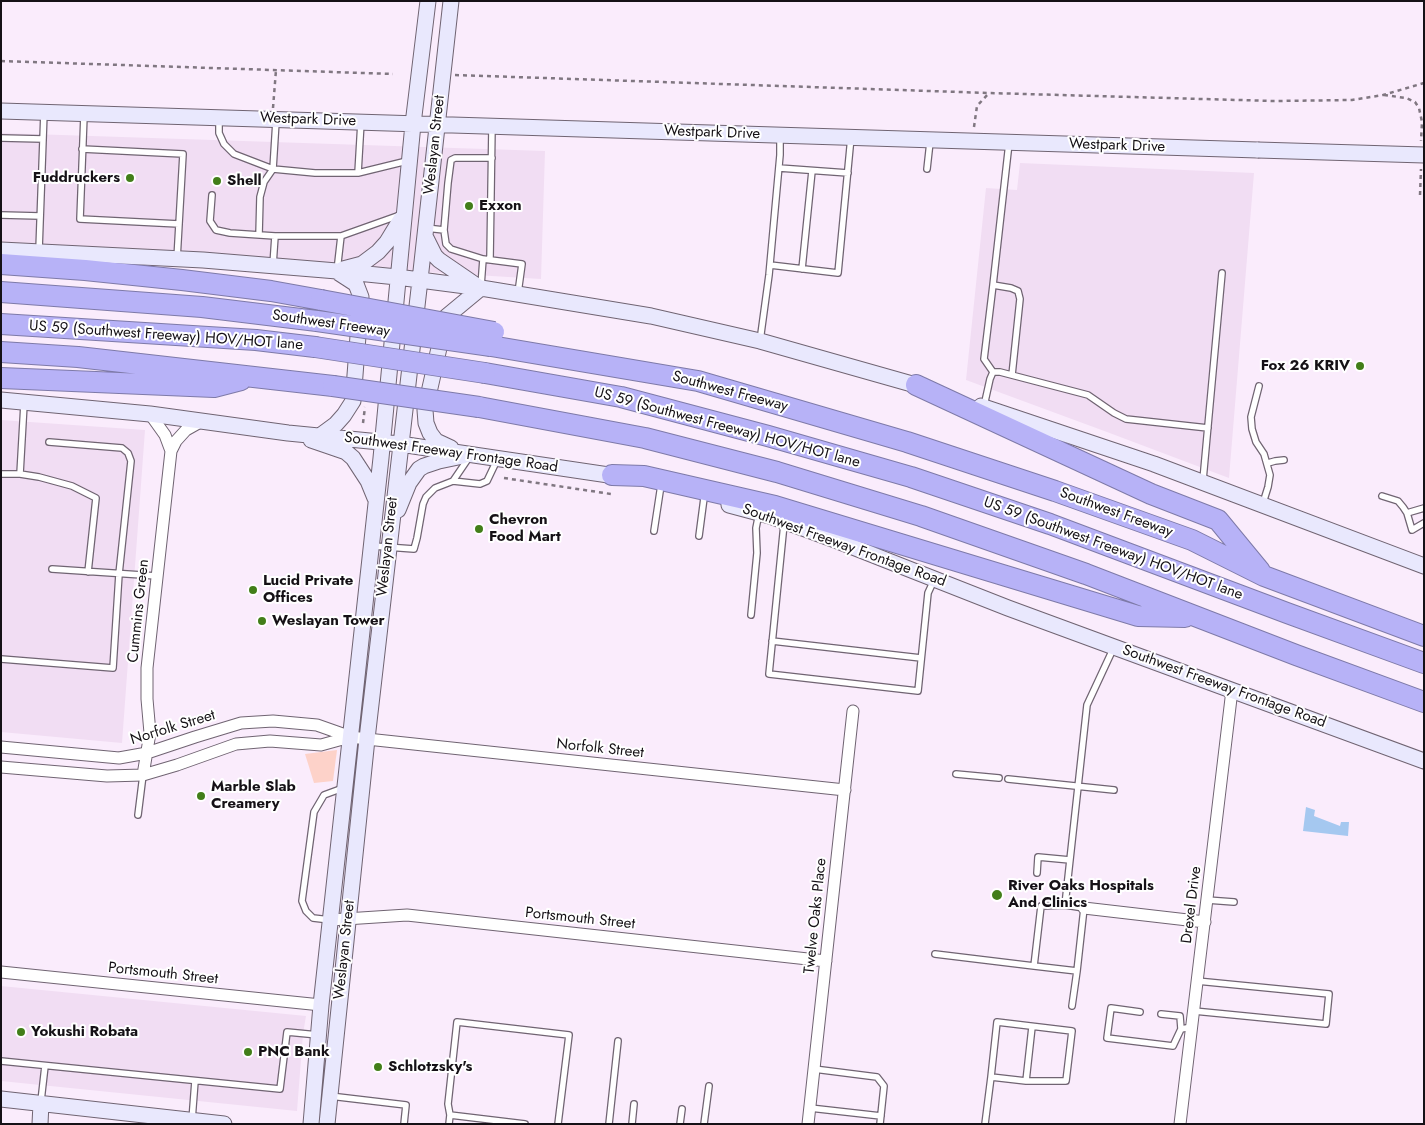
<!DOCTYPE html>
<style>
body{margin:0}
#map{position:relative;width:1425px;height:1125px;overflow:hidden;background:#faecfc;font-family:Jost,sans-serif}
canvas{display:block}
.frame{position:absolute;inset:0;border:2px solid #151116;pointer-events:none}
</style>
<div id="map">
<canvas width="1425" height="1125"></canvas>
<div class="frame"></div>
</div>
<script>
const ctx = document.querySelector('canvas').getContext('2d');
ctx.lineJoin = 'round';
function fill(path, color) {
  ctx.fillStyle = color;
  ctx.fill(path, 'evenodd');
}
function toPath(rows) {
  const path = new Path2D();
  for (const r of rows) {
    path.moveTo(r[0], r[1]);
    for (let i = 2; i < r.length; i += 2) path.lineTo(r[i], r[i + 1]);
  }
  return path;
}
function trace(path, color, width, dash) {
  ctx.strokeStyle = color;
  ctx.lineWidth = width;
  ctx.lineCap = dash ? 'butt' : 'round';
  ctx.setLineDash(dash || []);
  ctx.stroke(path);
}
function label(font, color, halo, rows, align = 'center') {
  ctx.font = font + ' Jost,sans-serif';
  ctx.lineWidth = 4;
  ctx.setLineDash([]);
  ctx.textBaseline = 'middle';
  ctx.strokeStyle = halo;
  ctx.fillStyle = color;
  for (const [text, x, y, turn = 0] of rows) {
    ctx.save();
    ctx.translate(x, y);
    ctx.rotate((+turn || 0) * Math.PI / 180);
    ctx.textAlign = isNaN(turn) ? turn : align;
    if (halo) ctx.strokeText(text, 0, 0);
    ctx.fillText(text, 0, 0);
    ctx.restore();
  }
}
fill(toPath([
 [1,133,545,151,541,279,1,246],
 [1020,163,1254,173,1229,478,1107,432,966,380,986,188,1017,190],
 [1,420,145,430,122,743,1,732],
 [1,986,306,1016,303,1034,297,1111,1,1081]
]), '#f1ddf3');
fill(toPath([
 [337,750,333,781,314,783,305,754]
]), '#fdd2c9');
fill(toPath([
 [1306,807,1315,810,1314,816,1340,826,1341,822,1349,822,1348,836,1303,831]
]), '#a5c8f0');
const service = toPath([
 [84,115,80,219,179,224],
 [219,119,219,133,224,144,234,154,273,169,315,173,358,173,407,161],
 [1,138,43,139],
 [82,149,183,154,177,259],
 [779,168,848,173],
 [927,169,930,142],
 [358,173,361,122],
 [212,195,210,221,216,230,230,233,275,236,273,265],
 [1,215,40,216],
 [426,228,444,230],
 [259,235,260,197,264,182,273,169,276,121],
 [275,236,341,236,400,215],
 [39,250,44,112],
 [483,259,451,249,446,244,444,230,448,183,451,160,455,158,492,158],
 [490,259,492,126],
 [770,265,838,273,851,137],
 [802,269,812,171],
 [337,271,341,236],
 [993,285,1009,143],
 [481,286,483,259,522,264,518,293],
 [760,341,769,275,780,155,780,136],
 [993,372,984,359,993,285,1011,288,1018,291,1020,299,1012,375],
 [1259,386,1251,417,1252,429,1256,442,1264,454,1270,475,1268,487,1263,503],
 [984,406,990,379,993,372,1000,372,1088,395,1114,413,1126,419,1208,428],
 [1268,463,1275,461,1284,460],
 [1,474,20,474,39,477,72,486,96,498,88,572],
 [20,474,24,404],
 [1203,480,1222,273],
 [453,481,480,484,487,481,497,460],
 [1382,496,1398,501,1403,507,1407,513,1412,530,1424,523],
 [1407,513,1424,508],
 [784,524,769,674,918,691,928,593,934,580],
 [654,531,661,485],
 [699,536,704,498],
 [373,546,414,549,417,538,423,504,426,497,435,488,453,481,470,456],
 [52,569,157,576],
 [751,615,757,553,756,528,759,513],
 [772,641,921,658],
 [1,659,113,668,119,574,131,461,128,453,122,448,49,442],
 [956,774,999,778],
 [1008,779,1114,790],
 [138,815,143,775],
 [1037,873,1038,857,1070,860],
 [1207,900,1234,902],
 [1065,905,1087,705,1114,647],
 [1065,905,1084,908,1077,971,1034,966,1041,906,1065,905],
 [330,920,313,918,306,911,302,901,314,812,324,795,343,788],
 [935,954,1034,966],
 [1072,1006,1077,971],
 [1194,1011,1326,1024,1329,994,1197,981],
 [1140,1012,1111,1008,1107,1038,1173,1046,1181,1029,1192,1027],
 [1161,1014,1180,1016,1181,1029],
 [1,1061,280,1089,287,1032,318,1035],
 [814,1069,877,1077,884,1086,880,1124],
 [1026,1081,1032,1027],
 [330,1096,406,1105,404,1124],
 [41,1101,45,1066],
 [810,1108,881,1116],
 [450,1115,525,1124],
 [192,1120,195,1081],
 [449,1124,450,1115,448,1104,457,1022,569,1035,558,1124],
 [609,1124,618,1041],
 [632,1124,634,1104],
 [680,1124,682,1109],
 [704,1124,709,1086],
 [985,1124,991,1077,997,1022,1072,1031,1066,1081,1026,1081,991,1077]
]);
const minor = toPath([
 [150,414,165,435,171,451],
 [1,747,119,758,147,753,195,737,241,723,273,721,317,725,351,737,367,739,845,790],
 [1,767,107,776,143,775,177,765,236,744,270,741,321,745,350,737],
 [143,775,150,733,147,699,147,668,171,451,176,441,186,430,202,421],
 [1084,908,1205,922],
 [330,920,407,915,826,961],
 [1,972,321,1005],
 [808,1124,853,711],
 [1180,1124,1232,690]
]);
const secondary = toPath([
 [1,111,1258,150],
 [425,236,435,256,439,260,477,286],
 [1,250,203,260,337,271,397,277,481,288,651,316,760,341,926,388],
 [343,269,362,264,378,252,387,242,401,219],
 [1,400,150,414,288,433,400,444,622,477],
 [981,406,1154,464,1424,566],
 [321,435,336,424,344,415,353,401,361,297,356,284,339,273],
 [311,440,346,452,353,458,368,481,375,498],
 [451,448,436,441,430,433,426,423,425,410,446,317,481,288],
 [729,505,770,516,835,540,1008,608,1424,761],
 [398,510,409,483,419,469,424,466,439,461,463,456],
 [1,1099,224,1124],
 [40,1124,41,1103],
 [311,1124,321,1005,381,458,413,124,428,1],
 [327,1124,367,739,420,280,451,1]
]);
const motorway = toPath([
 [1,264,85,270,182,280,271,291,321,300],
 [1,292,202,307,317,321],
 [1,324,256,340,315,347],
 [491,346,698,381,907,442,1055,491,1192,540,1264,576,1424,636],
 [1,352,78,357,333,386],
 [485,373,621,397,768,436,911,477,1050,524,1287,613,1424,663],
 [1,378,214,387,241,380],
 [916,385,1151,494,1218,520,1260,571],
 [479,407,645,438,777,472,921,516,1086,574,1296,655,1424,702],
 [612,475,644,476,775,506,1138,616,1185,617]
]);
trace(service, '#706472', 8);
trace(minor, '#706472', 13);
trace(secondary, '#706472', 17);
trace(motorway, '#7e7aa8', 22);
trace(toPath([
 [1,61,393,74],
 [455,75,989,93,1274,101,1352,100,1383,95,1424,83],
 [1384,95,1406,98,1415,102,1419,108,1422,122,1421,141],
 [273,108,276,70],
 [974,127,977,106,989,93],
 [1420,195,1421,169],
 [363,423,365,407],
 [504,478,611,494]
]), '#807781', 2.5, [4, 4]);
trace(service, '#fff', 5.5);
trace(minor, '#fff', 11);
trace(secondary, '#e9e8fd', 15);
trace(motorway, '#b7b2f7', 20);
const secondaryBridge = toPath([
 [1258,150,1424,155]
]);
const motorwayBridge = toPath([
 [321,300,494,332],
 [317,321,491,346],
 [315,347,485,373],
 [333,386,479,407]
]);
trace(secondaryBridge, '#706472', 17, []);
trace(motorwayBridge, '#7e7aa8', 22, []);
trace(secondaryBridge, '#e9e8fd', 15);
trace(motorwayBridge, '#b7b2f7', 20);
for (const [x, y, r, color] of [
 [130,178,5,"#427e19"],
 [217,181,5,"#427e19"],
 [469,206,5,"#427e19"],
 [1360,366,5,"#427e19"],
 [479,529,5,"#427e19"],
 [253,590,5,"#427e19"],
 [262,621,5,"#427e19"],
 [201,796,5,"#427e19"],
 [997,895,6,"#427e19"],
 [21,1032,5,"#427e19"],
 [248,1052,5,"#427e19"],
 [378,1067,5,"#427e19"]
]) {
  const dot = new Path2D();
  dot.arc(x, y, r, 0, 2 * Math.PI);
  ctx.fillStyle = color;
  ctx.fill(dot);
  trace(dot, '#fff', 2);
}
label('15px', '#151116', '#fff', [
 ["Westpark Drive",308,120,2],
 ["Westpark Drive",712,133,2],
 ["Weslayan Street",435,145,-84],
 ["Westpark Drive",1117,146,2],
 ["Southwest Freeway",331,324,8],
 ["US 59 (Southwest Freeway) HOV/HOT lane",166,336,4],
 ["Southwest Freeway",730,392,15],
 ["US 59 (Southwest Freeway) HOV/HOT lane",727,428,15],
 ["Southwest Freeway Frontage Road",451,453,8],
 ["Southwest Freeway",1116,513,20],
 ["Southwest Freeway Frontage Road",844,546,20],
 ["Weslayan Street",388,547,-84],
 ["US 59 (Southwest Freeway) HOV/HOT lane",1113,549,20],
 ["Cummins Green",139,611,-84],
 ["Southwest Freeway Frontage Road",1224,687,20],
 ["Norfolk Street",173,728,-17],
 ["Norfolk Street",600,749,6],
 ["Drexel Drive",1192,905,-83],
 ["Twelve Oaks Place",816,916,-84],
 ["Portsmouth Street",580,919,6],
 ["Weslayan Street",345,950,-84],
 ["Portsmouth Street",163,974,6]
]);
label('bold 15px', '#151116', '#fff', [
 ["Fuddruckers",120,178,"right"],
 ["Shell",227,181],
 ["Exxon",479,206],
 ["Fox 26 KRIV",1350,366,"right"],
 ["Chevron",489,520],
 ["Food Mart",489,537],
 ["Lucid Private",263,581],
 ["Offices",263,598],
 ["Weslayan Tower",272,621],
 ["Marble Slab",211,787],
 ["Creamery",211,804],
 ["River Oaks Hospitals",1008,886],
 ["And Clinics",1008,903],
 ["Yokushi Robata",31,1032],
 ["PNC Bank",258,1052],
 ["Schlotzsky's",388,1067]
], 'left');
</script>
